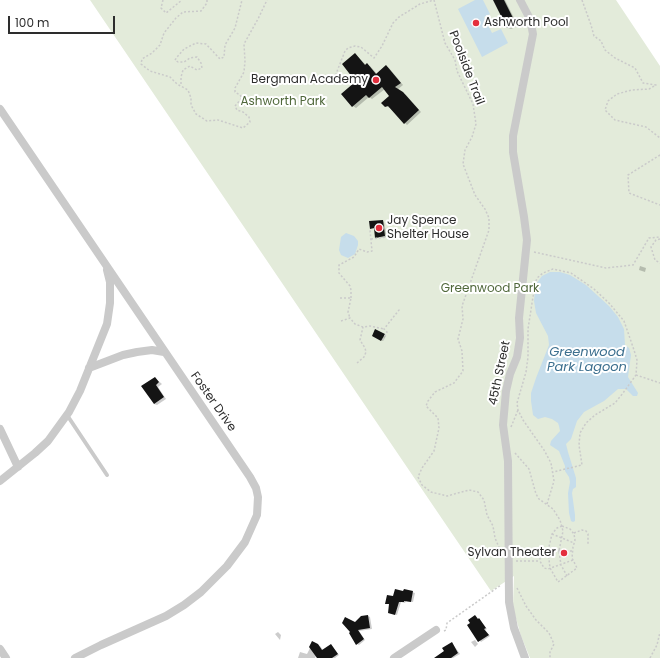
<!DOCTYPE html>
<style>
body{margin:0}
#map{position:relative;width:660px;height:658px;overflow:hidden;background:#fff;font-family:Poppins,sans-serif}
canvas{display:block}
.scale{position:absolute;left:8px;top:16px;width:107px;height:18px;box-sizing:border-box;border:2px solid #2d2d2d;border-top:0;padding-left:5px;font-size:12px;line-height:14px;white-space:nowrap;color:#2d2d2d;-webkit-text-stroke:3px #fff;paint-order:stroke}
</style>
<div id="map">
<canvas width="660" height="658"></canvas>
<div class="scale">100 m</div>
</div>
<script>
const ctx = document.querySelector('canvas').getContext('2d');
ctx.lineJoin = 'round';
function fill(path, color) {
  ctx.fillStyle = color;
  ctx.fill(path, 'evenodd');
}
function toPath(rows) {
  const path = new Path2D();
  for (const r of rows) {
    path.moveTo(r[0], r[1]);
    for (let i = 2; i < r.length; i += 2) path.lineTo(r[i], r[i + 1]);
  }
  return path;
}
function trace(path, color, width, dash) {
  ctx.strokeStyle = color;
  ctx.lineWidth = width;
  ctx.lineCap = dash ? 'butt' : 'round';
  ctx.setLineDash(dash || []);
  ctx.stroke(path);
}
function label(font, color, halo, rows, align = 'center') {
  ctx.font = font + ' Poppins,sans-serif';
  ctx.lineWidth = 4;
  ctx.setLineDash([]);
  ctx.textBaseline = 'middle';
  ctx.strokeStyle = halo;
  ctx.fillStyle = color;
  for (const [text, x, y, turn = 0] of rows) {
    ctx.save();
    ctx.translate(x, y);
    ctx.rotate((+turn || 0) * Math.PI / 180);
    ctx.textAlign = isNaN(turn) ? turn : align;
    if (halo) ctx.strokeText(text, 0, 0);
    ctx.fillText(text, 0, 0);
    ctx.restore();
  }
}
fill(toPath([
 [90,0,616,0,660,66,660,658,530,658,521,636,515,615,513,604,514,576,491,591]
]), '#e3ebda');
fill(toPath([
 [475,0,483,0,490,14,484,17,492,33,501,29,508,43,482,57,458,9],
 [346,233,354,236,358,241,358,245,355,254,348,258,341,255,339,250,341,237],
 [550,272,560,272,570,275,586,285,609,306,618,317,624,329,625,345,629,348,631,355,628,377,638,393,637,396,633,396,626,389,618,389,604,401,584,412,577,421,571,439,566,444,568,452,576,478,576,487,573,489,572,493,575,515,575,521,573,522,571,521,569,513,568,493,570,482,569,477,565,471,565,466,559,451,550,445,551,441,560,431,559,426,558,423,552,419,545,417,538,419,533,415,531,401,531,393,536,378,549,345,548,336,536,313,534,301,535,291,536,284,542,276]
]), '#c6ddeb');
fill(toPath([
 [494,0,505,0,518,26,511,29,508,28],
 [355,54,366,65,367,65,370,66,377,74,386,66,389,68,403,85,397,90,406,95,421,112,407,125,390,108,386,106,391,96,385,89,372,99,369,97,356,108,353,106,356,83],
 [383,221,384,222,387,237,378,238,376,237,375,229,371,228],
 [640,266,646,268,645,272,639,270],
 [376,331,386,336,383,341,373,336],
 [155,378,162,384,158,387,166,399,157,405,154,404],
 [405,590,415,593,413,602,406,601,405,603,401,602,397,615,389,613,390,605,387,603,394,597,404,592],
 [368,616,370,617,372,629,359,631,365,640,359,645,357,644,355,623],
 [479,619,487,629,485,630,490,636,481,642,469,626],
 [278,632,281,635,280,640,275,634],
 [475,640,478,644,475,647,471,642],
 [313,642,320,646,323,650,332,646,339,655,335,658,317,658,316,656,315,658,298,658,300,652,307,654],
 [452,643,460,654,453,658,439,658]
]), '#0003');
fill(toPath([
 [493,0,504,0,516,24,507,28],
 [355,53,365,65,367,63,376,74,386,65,401,83,395,87,403,92,419,110,404,124,388,106,385,107,381,103,389,96,382,87,369,98,366,95,352,107,341,94,355,82,351,77,352,77,342,64],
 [383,220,385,236,375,238,374,228,370,229,369,221],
 [375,329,385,334,381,341,372,336],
 [155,377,159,382,156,385,164,397,154,404,141,386],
 [395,589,403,591,404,589,413,591,411,602,404,601,404,602,399,602,395,615,388,613,389,604,385,604,387,595,393,596],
 [368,615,370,628,358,630,364,639,356,645,349,633,350,632,342,623,345,617,355,622,361,616],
 [475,615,478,619,479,618,486,628,484,629,489,635,478,642,467,625,470,623,468,620],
 [312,641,318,644,322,650,331,644,338,654,332,658,317,658,309,647],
 [452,642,458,653,451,658,434,658,444,651,442,648]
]), '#141414');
trace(toPath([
 [163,0,161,8,166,13,182,0],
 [207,0,207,3,201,11,183,12,176,18,164,33,160,45,152,53,142,59,141,64,150,71,170,77,177,84,188,90,191,98,191,105,196,114,207,121,218,120,243,128,250,122,249,117,243,112,237,110,235,106,242,98,240,95,235,92,235,88,244,72,245,61,244,44,258,19,267,0],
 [434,0,445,43,455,60,457,71,473,104,476,124,472,137,465,150,463,164,475,195,485,209,489,218,489,230,462,306,463,319,458,339,462,351,463,371,454,383,435,392,428,401,426,406,438,418,439,428,434,451,422,468,418,477,422,485,431,492,447,496,469,490,478,492,484,500,487,515,493,526,495,538,501,552],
 [582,0,591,25,594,36,601,41,605,50,615,58,635,68,643,83,656,85,649,89,632,90,617,94,608,101,605,110,615,120,646,127,660,138],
 [334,79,345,51,348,48,355,46,361,47,374,58,382,46,393,23,399,17,420,4,434,0],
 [181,84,181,77,183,70,190,66,197,70,202,68,201,63,197,57,190,58,184,62,178,62,175,60,177,57,184,49,196,43,206,44,220,59,224,57,225,45,235,28,242,0],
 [660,155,628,175,629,193,660,205],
 [371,239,387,237],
 [660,239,656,240,651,247,655,260,660,263],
 [534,252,606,268,633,265,649,238,660,237],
 [340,298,351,298,348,312,350,318],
 [351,298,351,290,350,286,339,273,339,265,354,257,359,249,367,252,372,251,370,230],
 [341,321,350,318,355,324,363,327,370,326,384,329],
 [383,340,387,332,384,329,399,310,399,308],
 [357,363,364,357,366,352,365,348,360,340,363,327],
 [636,375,660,383],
 [511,427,518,410],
 [515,453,529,469,536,494,539,499,553,509,560,520,563,531,559,551,561,565,567,576],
 [547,504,554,481,551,463,544,450,523,420,518,410,517,403,526,372,528,357,528,329,535,284,537,278,543,273,553,269,571,273,594,289,609,303,624,321,634,350,637,360,636,375,623,393,615,403,595,415,586,423,580,433,579,445,582,465,553,472],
 [562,526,570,529,574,534,575,540,573,547,572,558,577,568,558,582,550,568,548,551,552,534,557,528,562,526],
 [574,533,582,530,586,531,588,534,588,545],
 [552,534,574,543],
 [572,551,544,551,540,556,540,561,544,568,548,569,573,560],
 [516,561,540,561],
 [517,588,526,606,536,620,549,633,554,644,550,652,550,658],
 [444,631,446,630,447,623,501,585],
 [650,658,657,645,660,632]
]), '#cacaca', 1.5, [2, 2]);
trace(toPath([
 [67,415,107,475]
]), '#cacaca', 4);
trace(toPath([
 [520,0,530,19,533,34,513,136,513,152,524,217,527,240,519,318,520,338,517,357,510,374,506,391,503,425,508,461,509,602,514,628,525,658],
 [0,109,250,477,256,488,258,497,257,515,245,542,227,566,201,592,184,605,166,616,101,645,75,658],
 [89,368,123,355,137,352,152,350,164,352],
 [0,429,18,467],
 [0,481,35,453,48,441,69,412,80,391,107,324,110,303,110,282,107,270],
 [0,649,6,658],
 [394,658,436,630]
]), '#cacaca', 8);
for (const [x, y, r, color] of [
 [476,23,4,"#e42f3e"],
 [376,80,4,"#e42f3e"],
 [379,228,4,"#e42f3e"],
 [564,553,4,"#e42f3e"]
]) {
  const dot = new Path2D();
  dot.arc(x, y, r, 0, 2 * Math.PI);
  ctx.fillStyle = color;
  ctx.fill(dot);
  trace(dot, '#fff', 1.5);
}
label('12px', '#2d2d2d', '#fff', [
 ["Ashworth Pool",484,23],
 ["Bergman Academy",368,80,"right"],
 ["Jay Spence",387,221],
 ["Shelter House",387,235],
 ["Sylvan Theater",556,553,"right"]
], 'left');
label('12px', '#2d2d2d', '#fff', [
 ["Poolside Trail",466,68,69],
 ["45th Street",500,373,-78],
 ["Foster Drive",213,402,55]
]);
label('12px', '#50683b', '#fff', [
 ["Ashworth Park",283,102],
 ["Greenwood Park",490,289]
]);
label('italic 13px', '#3c6f8e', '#fff', [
 ["Greenwood",587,353],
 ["Park Lagoon",587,368]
]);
</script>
